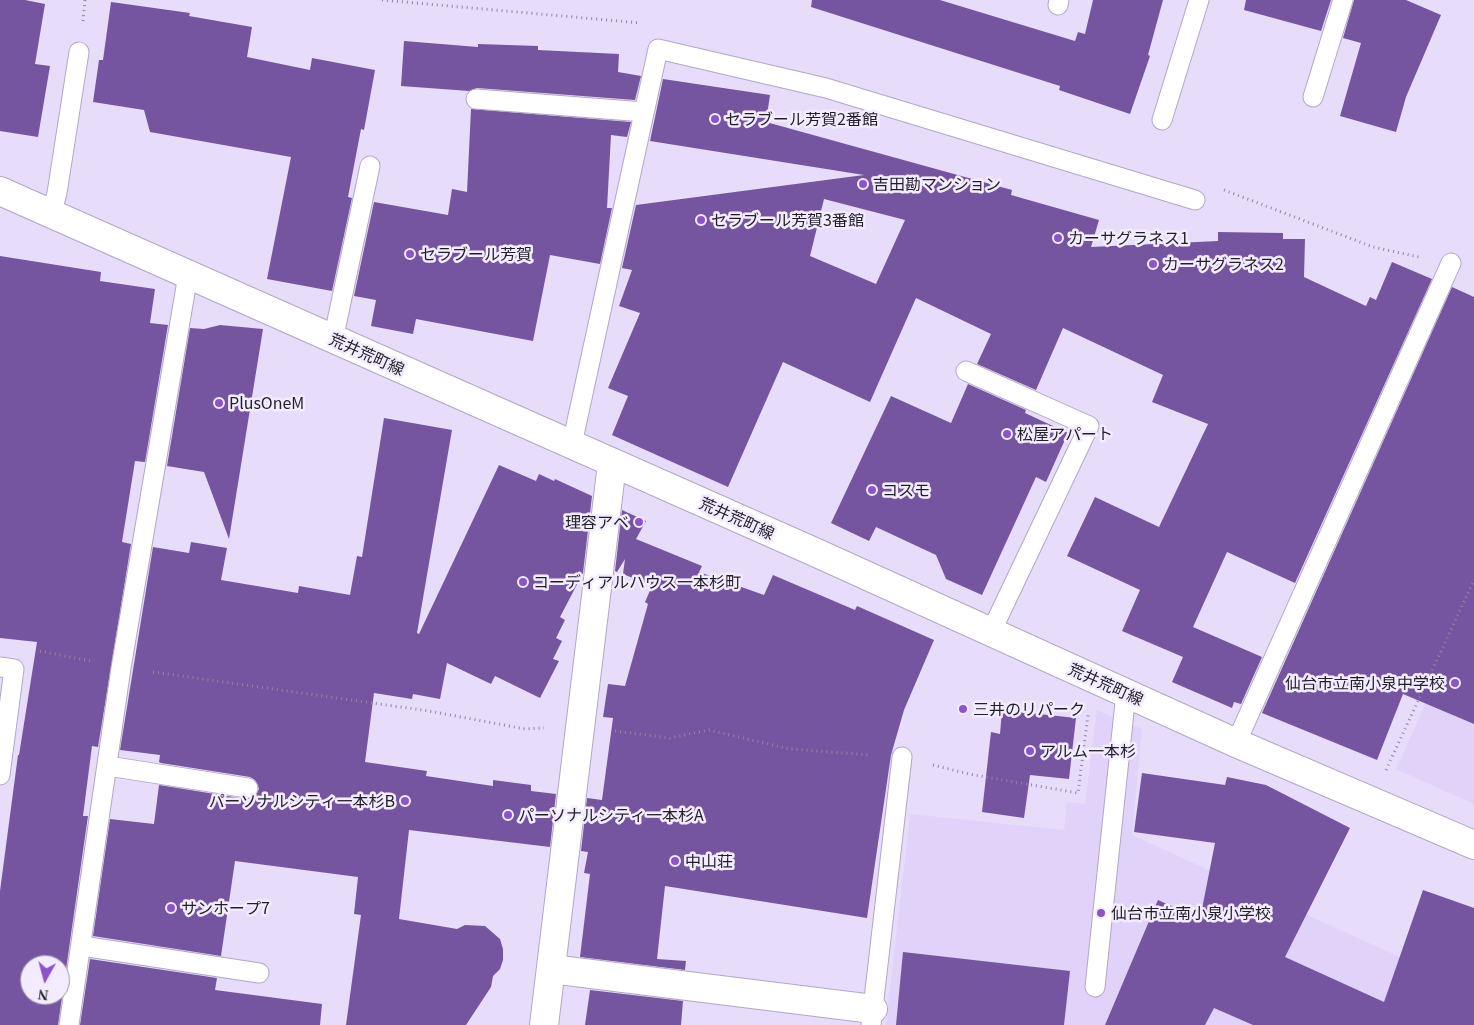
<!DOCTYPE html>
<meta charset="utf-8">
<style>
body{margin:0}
#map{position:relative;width:1474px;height:1025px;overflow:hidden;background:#e8dcfb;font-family:Georgia,serif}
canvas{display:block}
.north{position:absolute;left:20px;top:955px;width:50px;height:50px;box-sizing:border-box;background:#f3ecff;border:1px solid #9f9aa9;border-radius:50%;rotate:187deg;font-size:14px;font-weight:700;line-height:20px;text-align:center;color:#221e29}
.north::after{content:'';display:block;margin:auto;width:18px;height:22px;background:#8c54cc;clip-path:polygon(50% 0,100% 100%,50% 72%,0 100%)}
</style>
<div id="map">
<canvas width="1474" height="1025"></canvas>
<div class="north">N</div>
</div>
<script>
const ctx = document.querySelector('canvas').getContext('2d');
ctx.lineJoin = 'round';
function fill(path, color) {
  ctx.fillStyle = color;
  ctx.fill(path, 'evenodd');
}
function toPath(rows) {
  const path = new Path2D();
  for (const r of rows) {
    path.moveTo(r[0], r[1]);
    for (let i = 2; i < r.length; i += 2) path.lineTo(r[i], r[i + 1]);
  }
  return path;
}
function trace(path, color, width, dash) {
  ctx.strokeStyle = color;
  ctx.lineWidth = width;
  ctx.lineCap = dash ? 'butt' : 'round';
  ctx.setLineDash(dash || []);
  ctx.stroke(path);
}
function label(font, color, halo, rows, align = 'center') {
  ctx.font = font + ' Georgia,"Noto Sans JP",serif';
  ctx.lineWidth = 5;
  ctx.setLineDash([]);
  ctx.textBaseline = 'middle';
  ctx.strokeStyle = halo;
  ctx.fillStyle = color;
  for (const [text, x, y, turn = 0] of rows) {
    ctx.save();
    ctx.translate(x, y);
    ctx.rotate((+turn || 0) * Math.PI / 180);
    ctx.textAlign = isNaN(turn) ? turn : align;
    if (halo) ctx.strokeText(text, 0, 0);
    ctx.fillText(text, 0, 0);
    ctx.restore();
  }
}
fill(toPath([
 [1474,597,1474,804,1396,769],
 [1097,710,1142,729,1132,835,1474,991,1474,1025,886,1025,910,814,1064,830,1067,802,1085,804]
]), '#e1d2f9');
fill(toPath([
 [0,0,25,0,45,4,35,64,50,66,38,137,0,131],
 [812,0,940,0,1075,41,1078,32,1085,34,1093,0,1163,0,1148,55,1150,56,1130,114,1059,90,1060,86,811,7],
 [1246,0,1331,0,1321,31,1244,10],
 [1354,0,1406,0,1441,15,1406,97,1396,132,1340,116,1361,43,1343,38],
 [111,2,190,13,189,16,252,27,247,57,310,70,312,58,375,70,364,130,361,129,348,197,352,198,332,291,267,279,291,157,150,132,144,110,93,102,99,60,103,60],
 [404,41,478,47,478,44,538,46,538,50,619,54,618,72,641,76,635,100,477,88,469,91,401,86],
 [663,79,770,95,766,122,1012,190,1011,195,1099,220,1091,247,1218,241,1218,232,1283,233,1283,239,1305,239,1304,277,1366,306,1370,297,1376,300,1392,262,1432,279,1295,583,1227,552,1193,627,1262,657,1241,704,1234,702,1232,708,1172,682,1183,657,1122,631,1140,590,1067,556,1095,497,1159,527,1208,424,1152,402,1163,375,1063,328,1036,390,977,364,991,334,916,298,870,402,783,362,728,487,612,435,628,396,608,388,640,313,619,306,632,270,622,268,636,205,864,175,650,141],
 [824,199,905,220,876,284,810,256],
 [471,109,631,122,627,137,611,135,607,208,612,208,600,264,550,255,533,341,416,319,413,334,371,326,376,300,354,296,374,202,448,215,452,189,467,192],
 [0,256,101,272,100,281,155,289,150,323,168,325,145,462,135,461,122,542,131,544,98,747,92,746,83,816,88,816,58,1025,0,1025,0,891,18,755,19,755,37,642,0,638],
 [30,965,60,965,60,995,30,995],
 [1452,287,1474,297,1474,724,1403,694,1377,760,1262,713],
 [220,325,263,329,229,539,204,472,167,466,190,328,204,329],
 [968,384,1026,410,1025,413,1068,433,1046,482,1036,477,982,595,946,579,936,555,876,527,869,541,831,523,891,396,951,423],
 [384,418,452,430,417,633,419,634,499,465,536,481,539,474,554,481,555,479,592,496,583,573,560,617,565,620,556,638,562,641,553,659,559,661,540,698,495,676,491,684,447,663,440,699,413,694,412,699,374,693,365,762,427,771,426,776,493,786,493,780,531,785,531,791,556,794,550,847,409,830,399,919,457,929,465,925,485,926,500,939,503,949,503,960,500,969,493,976,491,987,466,1025,346,1025,361,915,354,914,358,877,235,861,221,956,93,936,110,819,154,824,159,785,246,799,256,795,259,789,255,780,250,777,161,763,159,762,160,755,120,750,153,547,189,553,191,542,227,548,221,580,298,593,299,586,350,595,357,556,362,557],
 [622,510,646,521,636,539,702,566,699,572,764,595,773,575,855,610,857,606,934,640,904,710,891,755,867,918,665,886,657,959,686,961,685,970,580,957,590,874,584,873,588,852,581,851,587,798,602,800,613,718,603,717,608,684,625,686,648,604,645,602,652,586,623,574,625,559,617,572,615,571],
 [1002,710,1076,718,1069,779,1030,775,1024,818,982,812,991,732,1000,734],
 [1142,773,1225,785,1227,777,1266,785,1350,828,1285,957,1384,1002,1423,890,1474,908,1474,1025,1253,1025,1214,1008,1205,1025,1105,1025,1158,900,1200,919,1215,843,1134,832],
 [903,952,1070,971,1064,1025,896,1025],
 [90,959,217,978,215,990,322,1004,320,1025,80,1025],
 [590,990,683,1001,681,1025,585,1025]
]), '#75559f');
const lane = toPath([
 [1058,5,1059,0],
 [1313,97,1343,0],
 [476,99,644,112],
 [1162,120,1199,0],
 [51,215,57,193,79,52],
 [333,340,370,166],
 [966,371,1089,426,991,632],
 [572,444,658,49,826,88,1195,200],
 [0,667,14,669,0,775],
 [1236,743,1451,263],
 [108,766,248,788],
 [82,946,259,973],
 [1095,987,1126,693],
 [69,1025,121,668,188,275],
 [871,1025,902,757]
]);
const street = toPath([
 [551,969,873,1009],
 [544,1025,612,464]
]);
const secondary = toPath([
 [0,191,819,554,1236,743,1474,845]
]);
trace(lane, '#b2a7c5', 21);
trace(street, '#b2a7c5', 30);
trace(secondary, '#b2a7c5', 30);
trace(toPath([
 [382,0,641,23],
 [83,21,85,0],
 [1224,190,1373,247,1419,257],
 [40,651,90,661],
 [153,672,429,711,525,729,544,728],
 [615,731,670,738,709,730,790,749,870,755],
 [933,765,969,774,1078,793,1088,715],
 [1386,770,1474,580]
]), '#90879d', 3, [1, 4]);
trace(lane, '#fff', 19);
trace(street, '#fff', 28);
trace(secondary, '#fff', 28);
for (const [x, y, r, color] of [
 [715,119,5,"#8c54cc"],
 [863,184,5,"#8c54cc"],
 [701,220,5,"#8c54cc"],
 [1058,238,5,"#8c54cc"],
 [410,254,5,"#8c54cc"],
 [1153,264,5,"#8c54cc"],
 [219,403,5,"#8c54cc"],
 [1007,434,5,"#8c54cc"],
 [872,490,5,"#8c54cc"],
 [639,522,5,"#8c54cc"],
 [523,582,5,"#8c54cc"],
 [1455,683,5,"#8c54cc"],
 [963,709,5,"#8c54cc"],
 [1030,751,5,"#8c54cc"],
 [405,801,5,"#8c54cc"],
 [508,815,5,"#8c54cc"],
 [675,861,5,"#8c54cc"],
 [171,908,5,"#8c54cc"],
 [1101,913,5,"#8c54cc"]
]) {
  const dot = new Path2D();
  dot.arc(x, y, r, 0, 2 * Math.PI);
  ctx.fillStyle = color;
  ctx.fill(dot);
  trace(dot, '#f3ecff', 2);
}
label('16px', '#221e29', '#f3ecff', [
 ["セラブール芳賀2番館",725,119],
 ["吉田勘マンション",873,184],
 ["セラブール芳賀3番館",711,220],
 ["カーサグラネス1",1068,238],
 ["セラブール芳賀",420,254],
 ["カーサグラネス2",1163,264],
 ["PlusOneM",229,403],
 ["松屋アパート",1017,434],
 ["コスモ",882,490],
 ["理容アベ",629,522,"right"],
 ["コーディアルハウス一本杉町",533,582],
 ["仙台市立南小泉中学校",1445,683,"right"],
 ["三井のリパーク",973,709],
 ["アルム一本杉",1040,751],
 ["パーソナルシティ一本杉B",395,801,"right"],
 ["パーソナルシティ一本杉A",518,815],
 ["中山荘",685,861],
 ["サンホープ7",181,908],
 ["仙台市立南小泉小学校",1111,913]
], 'left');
label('16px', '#221e29', '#f3ecff', [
 ["荒井荒町線",367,354,24],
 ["荒井荒町線",737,518,24],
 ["荒井荒町線",1106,684,24]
]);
</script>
